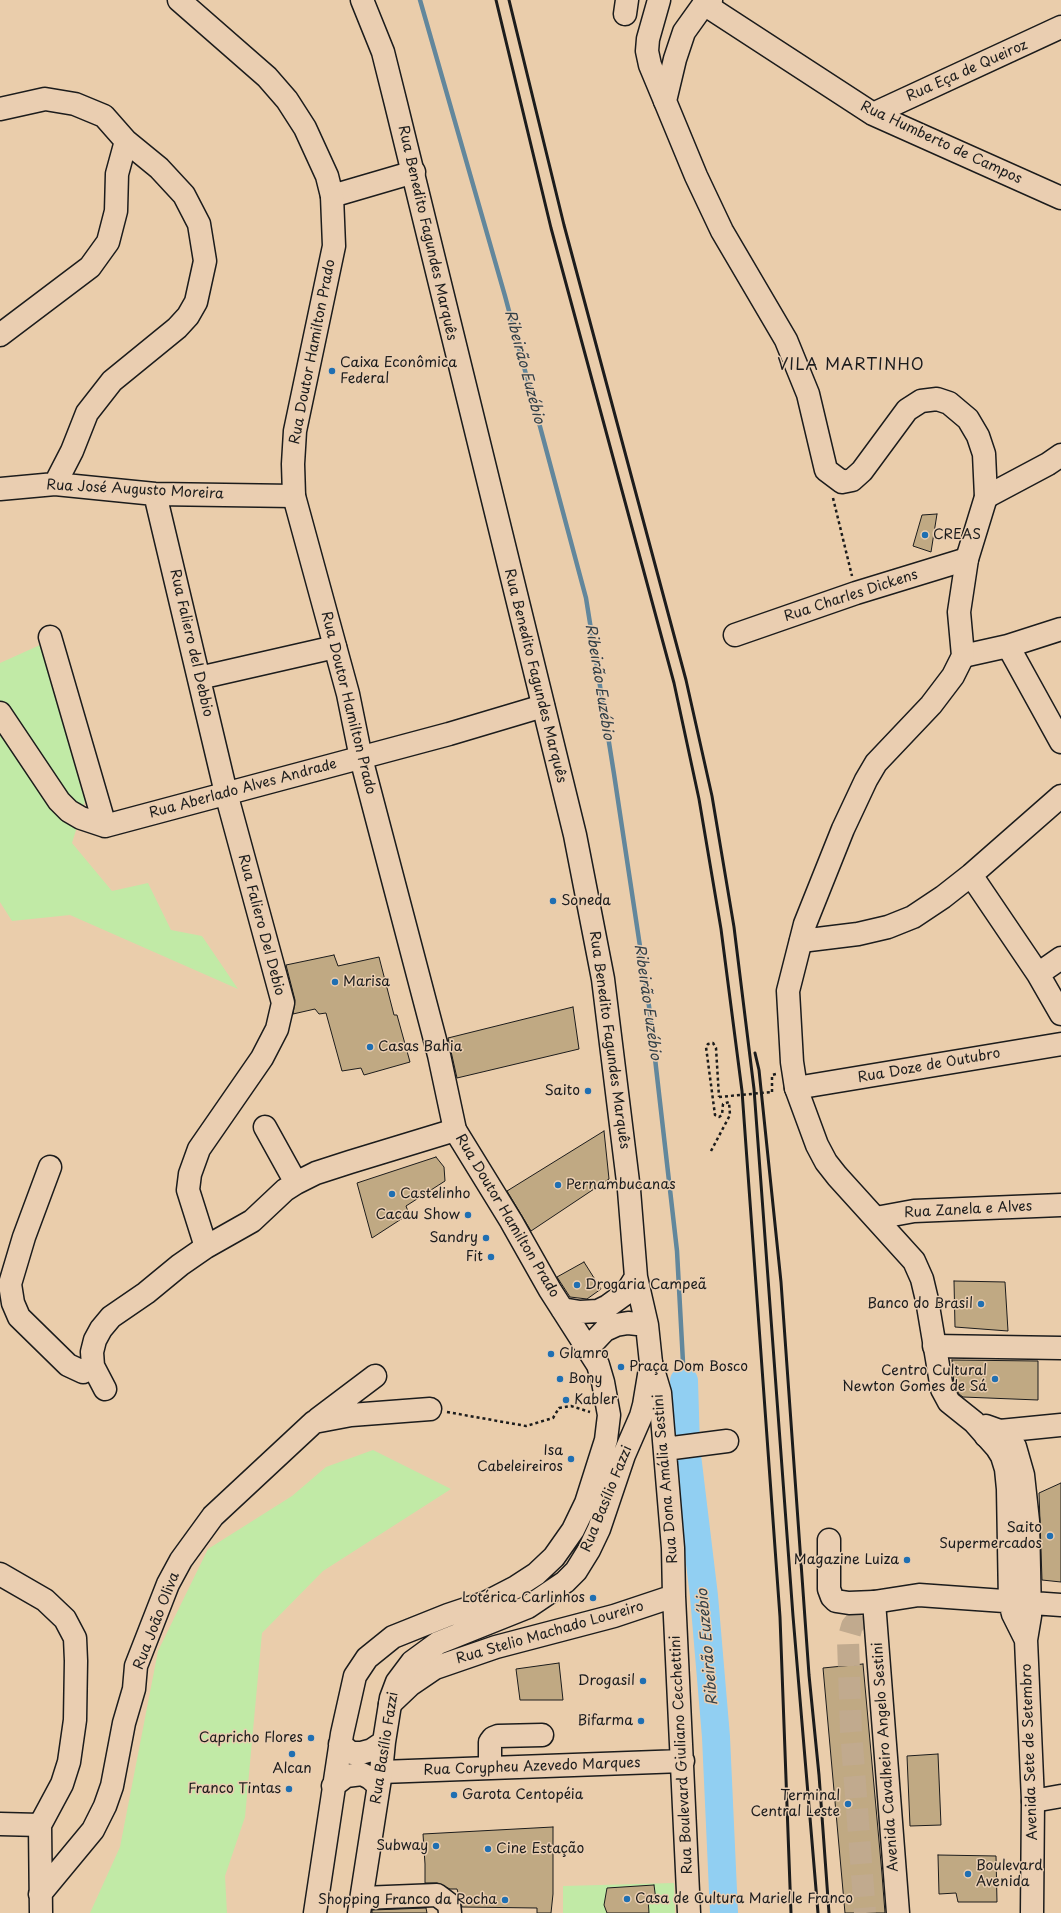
<!DOCTYPE html>
<meta charset="utf-8">
<style>
body{margin:0}
canvas{display:block;background:#eacdab}
</style>
<canvas width="1061" height="1913"></canvas>
<script>
const ctx = document.querySelector('canvas').getContext('2d');
ctx.lineJoin = 'round';
function fill(path, color) {
  ctx.fillStyle = color;
  ctx.fill(path, 'evenodd');
}
function toPath(rows) {
  const path = new Path2D();
  for (const r of rows) {
    path.moveTo(r[0], r[1]);
    for (let i = 2; i < r.length; i += 2) path.lineTo(r[i], r[i + 1]);
  }
  return path;
}
function trace(path, color, width, dash) {
  ctx.strokeStyle = color;
  ctx.lineWidth = width;
  ctx.lineCap = dash ? 'butt' : 'round';
  ctx.setLineDash(dash || []);
  ctx.stroke(path);
}
function label(font, color, halo, rows, align = 'center') {
  ctx.font = font + ' "Playpen Sans",sans-serif';
  ctx.lineWidth = 3;
  ctx.setLineDash([]);
  ctx.textBaseline = 'middle';
  ctx.strokeStyle = halo;
  ctx.fillStyle = color;
  for (const [text, x, y, turn = 0] of rows) {
    ctx.save();
    ctx.translate(x, y);
    ctx.rotate((+turn || 0) * Math.PI / 180);
    ctx.textAlign = isNaN(turn) ? turn : align;
    if (halo) ctx.strokeText(text, 0, 0);
    ctx.fillText(text, 0, 0);
    ctx.restore();
  }
}
fill(toPath([
 [40,645,85,801,72,843,112,891,148,883,171,930,202,936,238,989,70,915,12,921,0,902,0,663],
 [373,1450,451,1489,323,1571,262,1633,245,1817,225,1876,227,1913,90,1913,120,1847,158,1651,208,1549,292,1496,326,1467],
 [674,1883,675,1913,563,1913,563,1886]
]), '#c1eaa6');
trace(toPath([
 [420,0,505,296,586,598,614,774,649,1006,677,1251,684,1381,668,1396]
]), '#62879c', 4.5);
trace(toPath([
 [684,1381,686,1447,704,1596,716,1737,724,1913]
]), '#91cff2', 28);
const building = toPath([
 [937,514,931,552,913,546,922,515,937,514],
 [334,955,338,966,379,957,394,1015,397,1015,410,1062,364,1075,361,1068,342,1071,326,1013,319,1014,315,1009,293,1014,295,1000,286,965,334,955],
 [573,1007,579,1049,457,1078,448,1038,573,1007],
 [604,1131,609,1179,531,1231,507,1191,604,1131],
 [436,1157,444,1167,445,1181,406,1206,409,1214,372,1238,357,1183,436,1157],
 [584,1262,601,1289,587,1299,570,1297,557,1277,584,1262],
 [954,1281,1005,1282,1008,1331,955,1327,954,1281],
 [952,1360,1038,1361,1038,1400,963,1397,959,1394,954,1385,952,1360],
 [1061,1483,1061,1582,1042,1580,1039,1493,1061,1483],
 [559,1663,563,1700,520,1700,516,1669,559,1663],
 [863,1664,882,1874,885,1913,845,1913,823,1668,863,1664],
 [938,1754,941,1825,910,1826,907,1756,938,1754],
 [553,1827,553,1894,551,1913,537,1913,537,1908,462,1907,457,1889,450,1889,437,1883,425,1883,425,1864,423,1834,553,1827],
 [938,1855,996,1856,997,1902,958,1902,956,1893,939,1894,938,1855],
 [654,1885,656,1900,648,1899,649,1913,607,1913,604,1905,607,1888,654,1885],
 [426,1908,427,1913,372,1913,372,1910,426,1908]
]);
fill(building, '#c0a983');
trace(building, '#1c1c1c', 1);
trace(toPath([
 [861,1615,852,1626,848,1640,851,1731,865,1913]
]), '#c1aa8e', 22, [22, 11]);
const minor = toPath([
 [659,0,648,39,647,51,650,65,665,101],
 [704,4,873,114,1061,198],
 [625,14,627,0],
 [0,109,45,99,75,104,104,116,126,141,159,168,184,195,199,224,205,261,196,302,188,316,177,328,112,381,87,413,72,451,55,484],
 [873,114,1061,27],
 [332,196,414,172],
 [0,335,90,267,108,242,116,211,117,174,126,141],
 [0,489,55,484,155,494,294,496],
 [155,494,226,793,283,1003,277,1029,262,1058,199,1149,190,1174,188,1190,206,1247],
 [986,497,1048,464,1061,455],
 [735,635,856,593,967,559],
 [50,637,105,826],
 [1008,646,1061,742],
 [963,656,1008,646,1061,629],
 [199,678,335,647],
 [0,713,59,801,69,811,81,818,105,826],
 [105,826,449,734,543,706],
 [971,875,1038,974,1061,1014],
 [801,941,858,934,888,927,913,917,943,897,971,875,1061,796],
 [1038,974,1061,958],
 [796,1088,1061,1044],
 [265,1127,296,1183],
 [50,1167,24,1237,10,1284,13,1303,19,1317,68,1365,83,1372,93,1366],
 [876,1218,914,1211,1061,1205],
 [934,1346,1061,1348],
 [651,1363,660,1393,673,1548,674,1596,689,1913],
 [105,1389,93,1366,92,1352,95,1340,101,1329,111,1317,146,1293,180,1265,206,1247,252,1221,285,1190,296,1183,316,1173,350,1162,455,1130],
 [318,1419,375,1376],
 [986,1436,1000,1431,1061,1425],
 [665,1449,727,1441],
 [829,1540,829,1589,832,1597,836,1601,849,1603,874,1602],
 [0,1574,45,1600,65,1619,75,1638,76,1661,75,1720,69,1762,62,1784,40,1825,41,1913],
 [390,1704,410,1685,435,1668,496,1647,614,1616,674,1596],
 [490,1768,490,1742,493,1738,498,1736,542,1735],
 [381,1772,683,1761],
 [1033,1801,1061,1796],
 [0,1824,40,1825],
 [40,1894,93,1830,105,1806,112,1786,124,1723,134,1689,136,1666,168,1584,181,1560,213,1516,314,1422,351,1415,430,1409],
 [362,1898,437,1895,449,1904,450,1913]
]);
const major = toPath([
 [179,0,267,77,287,100,305,128,327,176,332,196,334,246,295,431,293,464,294,496,348,694,361,758,439,1055,455,1130,511,1221,550,1290,598,1365,603,1382,609,1415,606,1440,586,1503,573,1530,554,1557,536,1574,516,1587,487,1602,448,1615,393,1637,367,1658,355,1676,342,1734,315,1913],
 [711,0,704,4,684,32,675,59,665,101,696,176,722,231,786,340,808,394,826,470,842,482,852,480,862,471,907,410,921,401,937,399,949,403,968,419,978,436,984,454,986,497,967,559,959,612,963,656,953,676,931,705,876,763,866,780,843,829,805,924,788,991,792,1062,796,1088,817,1145,826,1162,837,1176,914,1261,922,1279,927,1300,942,1389,949,1402,974,1422,997,1448,1002,1456,1006,1469,1008,1489,1010,1602,1013,1614,1026,1640],
 [562,1309,580,1312,598,1311,608,1306,626,1293,636,1277],
 [588,1348,605,1330,616,1325,628,1323,647,1325],
 [986,1426,1000,1431,1010,1440,1015,1447,1023,1475,1028,1521,1030,1616,1026,1640,1033,1801,1032,1913],
 [340,1744,351,1753,361,1753,372,1750,384,1742],
 [333,1786,346,1776,362,1774,370,1778,379,1786],
 [359,1913,381,1772,384,1742,391,1698,397,1682,412,1662,438,1643,528,1607,565,1582,576,1571,589,1550,599,1529,624,1455,641,1416,644,1405,651,1363,647,1325,636,1277,629,1190,603,979,575,835,396,104,383,52,362,0],
 [898,1913,874,1602,919,1595,1061,1605]
]);
trace(minor, '#1c1c1c', 25);
trace(major, '#1c1c1c', 25);
trace(toPath([
 [833,498,852,576],
 [772,1092,772,1075,776,1074],
 [711,1151,730,1115,729,1102,723,1104,722,1115,719,1117,715,1115,706,1047,708,1044,713,1043,716,1048,719,1097],
 [447,1412,526,1426,553,1418,559,1408,571,1406,590,1412]
]), '#1c1c1c', 2.5, [3, 3]);
trace(minor, '#eaceb1', 22);
trace(major, '#eaceb1', 22);
trace(toPath([
 [496,0,551,228,674,683,699,799,721,929,742,1091,780,1617,791,1913],
 [509,0,564,225,686,680,712,796,734,927,754,1089,793,1616,818,1913],
 [755,1053,759,1070,781,1282,809,1675,819,1775,829,1913]
]), '#1c1c1c', 3);
trace(toPath([
 [719,1097,772,1092]
]), '#1c1c1c', 2.5, [3, 3]);
for (const [x, y, r, color] of [
 [332,371,4,"#1f6fb2"],
 [925,535,4,"#1f6fb2"],
 [553,901,4,"#1f6fb2"],
 [335,982,4,"#1f6fb2"],
 [370,1047,4,"#1f6fb2"],
 [588,1091,4,"#1f6fb2"],
 [558,1185,4,"#1f6fb2"],
 [392,1194,4,"#1f6fb2"],
 [468,1215,4,"#1f6fb2"],
 [486,1238,4,"#1f6fb2"],
 [491,1257,4,"#1f6fb2"],
 [577,1285,4,"#1f6fb2"],
 [981,1304,4,"#1f6fb2"],
 [551,1354,4,"#1f6fb2"],
 [621,1367,4,"#1f6fb2"],
 [560,1379,4,"#1f6fb2"],
 [995,1379,4,"#1f6fb2"],
 [566,1400,4,"#1f6fb2"],
 [571,1459,4,"#1f6fb2"],
 [1050,1536,4,"#1f6fb2"],
 [907,1560,4,"#1f6fb2"],
 [593,1598,4,"#1f6fb2"],
 [643,1681,4,"#1f6fb2"],
 [641,1721,4,"#1f6fb2"],
 [311,1738,4,"#1f6fb2"],
 [292,1754,4,"#1f6fb2"],
 [289,1789,4,"#1f6fb2"],
 [454,1795,4,"#1f6fb2"],
 [848,1804,4,"#1f6fb2"],
 [436,1846,4,"#1f6fb2"],
 [488,1849,4,"#1f6fb2"],
 [968,1874,4,"#1f6fb2"],
 [627,1899,4,"#1f6fb2"],
 [505,1900,4,"#1f6fb2"]
]) {
  const dot = new Path2D();
  dot.arc(x, y, r, 0, 2 * Math.PI);
  ctx.fillStyle = color;
  ctx.fill(dot);
  trace(dot, '#eaceb1', 1.5);
}
label('14px', '#1c1c1c', '#eaceb1', [
 ["Rua Eça de Queiroz",967,71,-24],
 ["Rua Humberto de Campos",941,143,25],
 ["Rua Benedito Fagundes Marquês",427,233,77],
 ["Rua Doutor Hamilton Prado",313,352,-79],
 ["Rua José Augusto Moreira",135,490,3],
 ["Rua Charles Dickens",851,596,-18],
 ["Rua Faliero del Debbio",191,643,77],
 ["Rua Benedito Fagundes Marquês",535,676,76],
 ["Rua Doutor Hamilton Prado",348,703,76],
 ["Rua Aberlado Alves Andrade",243,789,-15],
 ["Rua Faliero Del Debio",261,925,75],
 ["Rua Benedito Fagundes Marquês",609,1040,82],
 ["Rua Doze de Outubro",929,1066,-10],
 ["Rua Zanela e Alves",968,1210,-3],
 ["Rua Doutor Hamilton Prado",507,1216,59],
 ["Rua Dona Amália Sestini",666,1479,-95],
 ["Rua Basílio Fazzi",607,1499,-68],
 ["Rua João Oliva",157,1621,-69],
 ["Rua Stelio Machado Loureiro",550,1633,-16],
 ["Rua Basílio Fazzi",385,1748,-81],
 ["Avenida Sete de Setembro",1030,1752,-92],
 ["Rua Boulevard Giuliano Cecchettini",682,1755,-93],
 ["Avenida Cavalheiro Angelo Sestini",886,1757,-94],
 ["Rua Corypheu Azevedo Marques",532,1767,-2]
]);
label('14px', '#1c1c1c', '#eaceb1', [
 ["Caixa Econômica",340,363,"left"],
 ["Federal",340,379,"left"],
 ["CREAS",933,535,"left"],
 ["Soneda",561,901,"left"],
 ["Marisa",343,982,"left"],
 ["Casas Bahia",378,1047,"left"],
 ["Saito",580,1091],
 ["Pernambucanas",566,1185,"left"],
 ["Castelinho",400,1194,"left"],
 ["Cacau Show",460,1215],
 ["Sandry",478,1238],
 ["Fit",483,1257],
 ["Drogaria Campeã",585,1285,"left"],
 ["Banco do Brasil",973,1304],
 ["Glamro",559,1354,"left"],
 ["Praça Dom Bosco",629,1367,"left"],
 ["Centro Cultural",987,1371],
 ["Newton Gomes de Sá",987,1387],
 ["Bony",568,1379,"left"],
 ["Kabler",574,1400,"left"],
 ["Isa",563,1451],
 ["Cabeleireiros",563,1467],
 ["Saito",1042,1528],
 ["Supermercados",1042,1544],
 ["Magazine Luiza",899,1560],
 ["Lotérica Carlinhos",585,1598],
 ["Drogasil",635,1681],
 ["Bifarma",633,1721],
 ["Capricho Flores",303,1738],
 ["Alcan",292,1769,"center"],
 ["Franco Tintas",281,1789],
 ["Garota Centopéia",462,1795,"left"],
 ["Terminal",840,1796],
 ["Central Leste",840,1812],
 ["Subway",428,1846],
 ["Cine Estação",496,1849,"left"],
 ["Boulevard",976,1866,"left"],
 ["Avenida",976,1882,"left"],
 ["Casa de Cultura Marielle Franco",635,1899,"left"],
 ["Shopping Franco da Rocha",497,1900]
], 'right');
label('italic 15px', '#334047', '#eaceb1', [
 ["Ribeirão Euzébio",524,367,75],
 ["Ribeirão Euzébio",599,682,81],
 ["Ribeirão Euzébio",647,1002,82],
 ["Ribeirão Euzébio",708,1647,-95]
]);
ctx.letterSpacing = '1px';
label('16px', '#1c1c1c', '#eaceb1', [
 ["VILA MARTINHO",851,366]
]);
ctx.letterSpacing = '0px';
</script>
